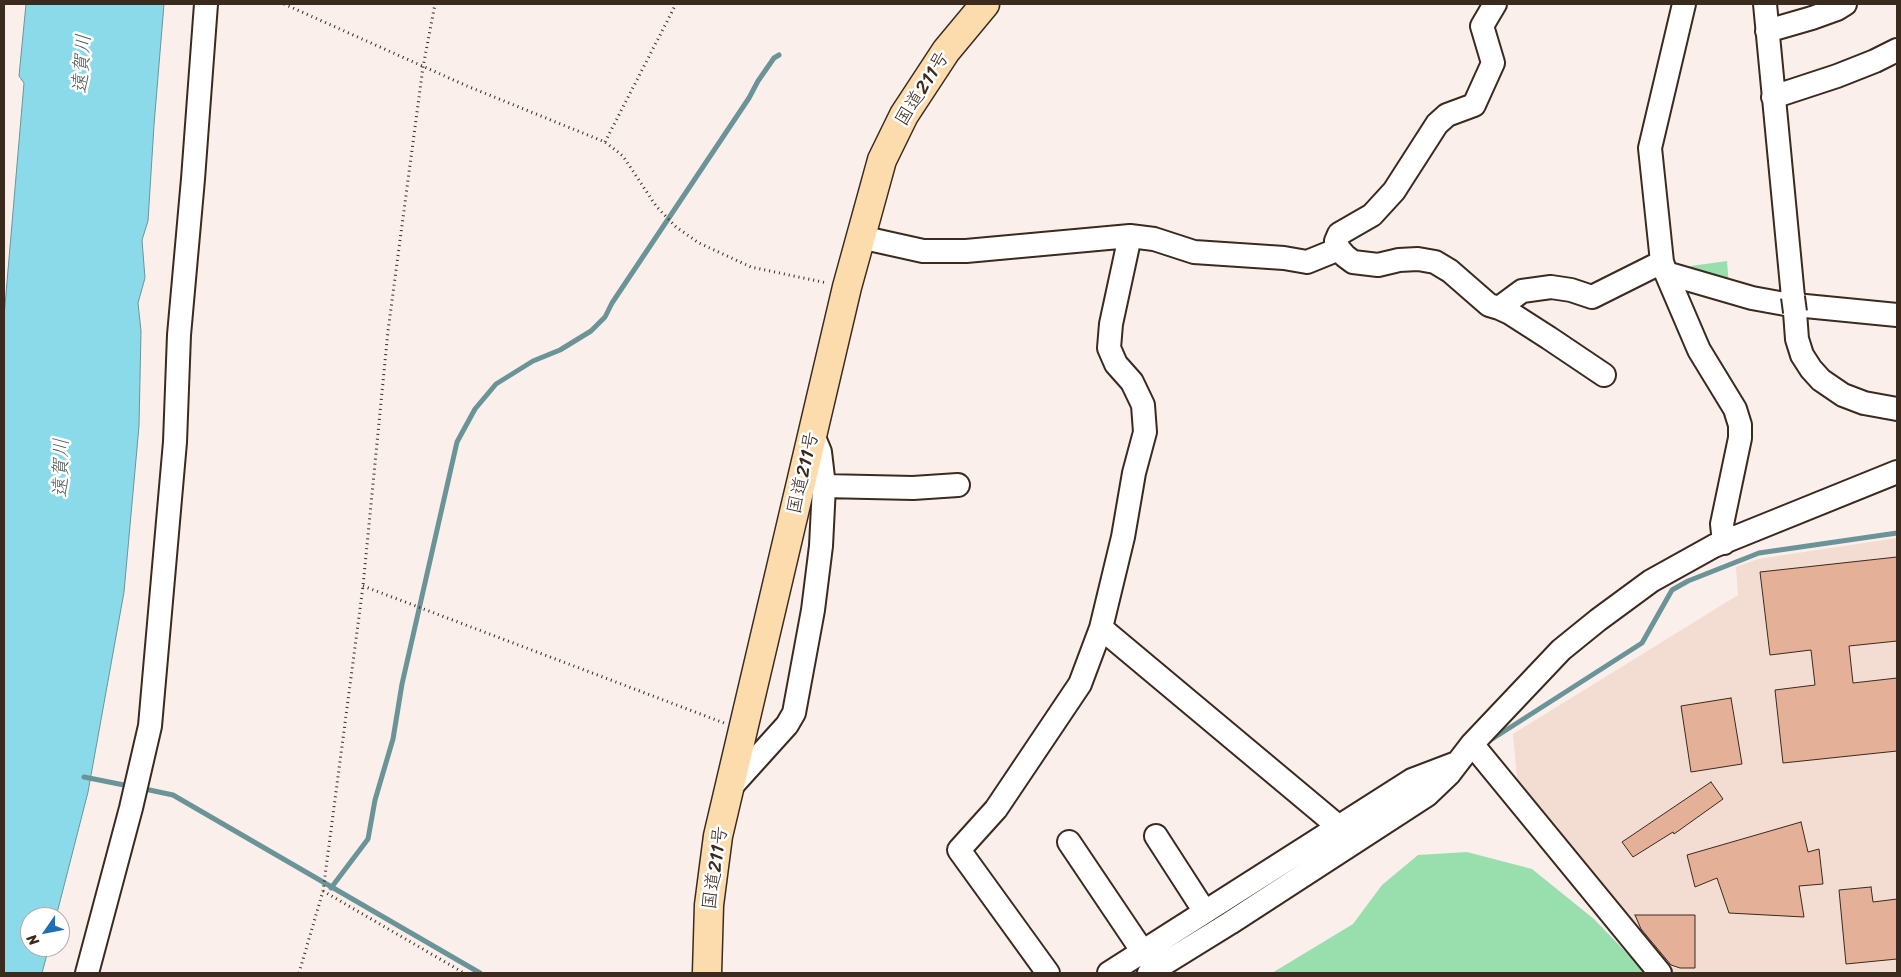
<!DOCTYPE html>
<meta charset="utf-8">
<style>
body{margin:0}
#map{position:relative;width:1901px;height:977px;overflow:hidden;background:#faefea;font-family:Sriracha,sans-serif}
canvas{display:block}
.frame{position:absolute;inset:0;border:5px solid #3b2a1e;pointer-events:none}
.north{position:absolute;left:20px;top:907px;width:50px;height:50px;box-sizing:border-box;background:#fff;border:1px solid #b1aaa5;border-radius:50%;rotate:237deg;font-size:14px;font-weight:700;line-height:20px;text-align:center;color:#3b2a1e}
.north::after{content:'';display:block;margin:auto;width:18px;height:22px;background:#1f6fb2;clip-path:polygon(50% 0,100% 100%,50% 72%,0 100%)}
</style>
<div id="map">
<canvas width="1901" height="977"></canvas>
<div class="frame"></div>
<div class="north">N</div>
</div>
<script>
const ctx = document.querySelector('canvas').getContext('2d');
ctx.lineJoin = 'round';
function fill(path, color) {
  ctx.fillStyle = color;
  ctx.fill(path, 'evenodd');
}
function toPath(rows) {
  const path = new Path2D();
  for (const r of rows) {
    path.moveTo(r[0], r[1]);
    for (let i = 2; i < r.length; i += 2) path.lineTo(r[i], r[i + 1]);
  }
  return path;
}
function trace(path, color, width, dash) {
  ctx.strokeStyle = color;
  ctx.lineWidth = width;
  ctx.lineCap = dash ? 'butt' : 'round';
  ctx.setLineDash(dash || []);
  ctx.stroke(path);
}
function label(font, color, halo, rows, align = 'center') {
  ctx.font = font + ' Sriracha,"Klee One",sans-serif';
  ctx.lineWidth = 5;
  ctx.setLineDash([]);
  ctx.textBaseline = 'middle';
  ctx.strokeStyle = halo;
  ctx.fillStyle = color;
  for (const [text, x, y, turn = 0] of rows) {
    ctx.save();
    ctx.translate(x, y);
    ctx.rotate((+turn || 0) * Math.PI / 180);
    ctx.textAlign = isNaN(turn) ? turn : align;
    if (halo) ctx.strokeText(text, 0, 0);
    ctx.fillText(text, 0, 0);
    ctx.restore();
  }
}
fill(toPath([
 [1897,538,1897,973,1669,973,1518,789,1513,734,1738,595,1736,567,1758,559]
]), '#f3dcd1');
fill(toPath([
 [1727,261,1729,286,1676,268],
 [1467,852,1532,869,1594,919,1646,973,1272,973,1353,924,1382,885,1418,855]
]), '#98dfad');
const water = toPath([
 [26,4,164,4,154,125,148,221,142,240,145,278,138,303,141,331,139,426,124,592,88,792,56,917,30,917,30,947,49,947,42,973,4,973,4,317,24,83,19,76,26,4]
]);
fill(water, '#8bdaea');
trace(water, '#6b9498', 1);
trace(toPath([
 [1489,741,1642,643,1672,590,1688,581,1759,553,1897,533],
 [84,777,129,786],
 [140,788,173,795,480,973],
 [331,888,368,839,375,800,393,739,402,684,457,442,475,409,496,384,533,361,560,350,591,331,605,317,612,303,749,98,758,81,774,58,779,55]
]), '#6b9498', 5);
const building = toPath([
 [1897,557,1897,641,1849,646,1853,683,1897,678,1897,751,1783,763,1775,690,1815,685,1811,650,1770,655,1760,572,1897,557],
 [1731,698,1742,764,1691,772,1681,706,1731,698],
 [1711,782,1723,799,1674,834,1673,832,1633,857,1622,842,1711,782],
 [1801,822,1808,852,1819,849,1823,884,1799,886,1804,917,1729,913,1717,878,1695,887,1687,855,1801,822],
 [1871,887,1873,902,1897,899,1897,959,1846,964,1839,890,1871,887],
 [1635,915,1695,915,1695,968,1680,968,1671,965,1641,929,1635,915]
]);
fill(building, '#e4b097');
trace(building, '#3b2a1e', 1);
const minor = toPath([
 [1495,4,1482,26,1493,63,1474,105,1447,115,1437,124,1394,191,1372,215,1339,234,1336,241,1339,249,1345,256,1353,262,1378,265,1399,260,1418,259,1435,262,1450,271,1489,305,1499,308,1522,291,1551,287,1571,290,1592,297,1662,262,1666,273,1752,298,1785,304,1897,315],
 [1765,4,1793,297],
 [1767,31,1812,18,1837,9,1845,4],
 [1773,97,1837,76,1875,61,1897,50],
 [860,237,923,251,966,251,1130,236,1154,239,1194,252,1284,258,1307,262,1339,249],
 [1662,262,1650,148,1684,4],
 [1666,273,1699,350,1735,409,1740,425,1740,438,1722,524,1724,543],
 [1499,308,1510,313,1549,338,1604,375],
 [1795,312,1797,339,1802,355,1811,369,1821,380,1843,395,1864,403,1897,409],
 [824,486,913,488,958,485],
 [1101,628,1339,827],
 [1472,744,1660,973],
 [731,787,787,725,794,713,813,610,821,546,824,486,820,452,813,435],
 [1156,836,1205,912],
 [1069,842,1143,952],
 [87,973,131,808,150,726,175,442,179,335,193,179,206,4],
 [1048,973,959,850,996,809,1080,684,1101,628,1123,537,1134,473,1145,432,1143,405,1132,382,1116,364,1109,348,1111,324,1130,236],
 [1109,973,1412,780,1454,764],
 [1149,973,1230,923,1427,795,1449,774,1472,744,1561,650,1598,620,1651,581,1714,546,1897,472]
]);
const highway = toPath([
 [707,973,709,905,718,836,847,287,882,160,904,115,946,51,985,4]
]);
trace(minor, '#3b2a1e', 26);
trace(highway, '#3b2a1e', 31);
trace(toPath([
 [284,4,467,86,605,142,623,156,656,206,676,227,699,243,751,267,827,283],
 [605,142,676,4],
 [363,586,724,723],
 [323,891,464,973],
 [299,973,323,891,363,586,388,331,423,67,435,4]
]), '#3b2a1e', 3, [1, 4]);
trace(minor, '#fff', 22);
trace(highway, '#fcdcac', 28);
const minorBridge = toPath([
 [1793,297,1795,312]
]);
trace(minorBridge, '#3b2a1e', 26, []);
trace(minorBridge, '#fff', 22);
label('19px', '#3b2a1e', '#fff', [
 ["国道211号",923,89,-58],
 ["国道211号",804,473,-77],
 ["国道211号",716,868,-82]
]);
label('italic 20px', '#535f5b', '#fff', [
 ["遠賀川",83,64,-86],
 ["遠賀川",62,468,-89]
]);
</script>
